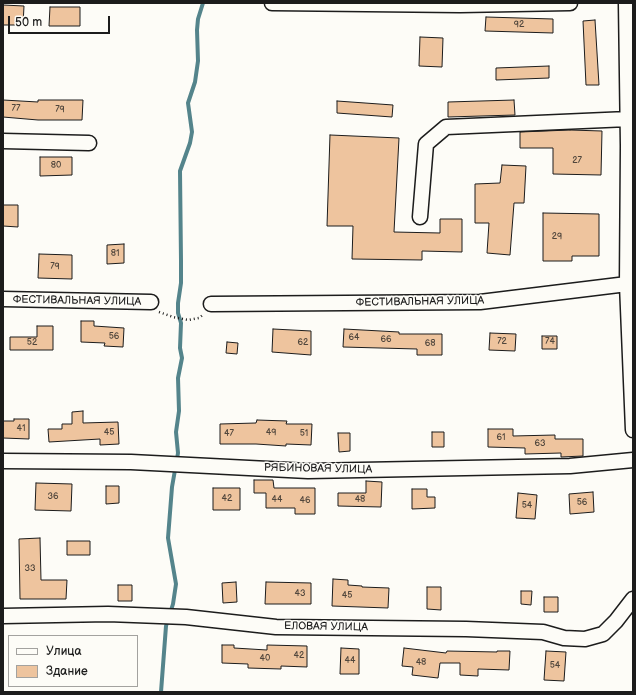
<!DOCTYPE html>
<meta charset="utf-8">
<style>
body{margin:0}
#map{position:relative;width:636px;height:695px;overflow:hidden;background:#fdfcf7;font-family:"Balsamiq Sans",sans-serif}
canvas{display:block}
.frame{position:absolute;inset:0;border:4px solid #1c1c1c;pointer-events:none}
.legend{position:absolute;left:8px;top:635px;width:130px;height:52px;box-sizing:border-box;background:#fdfcf7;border:1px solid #a3a29f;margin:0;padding:5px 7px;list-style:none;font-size:12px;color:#1c1c1c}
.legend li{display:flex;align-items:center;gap:8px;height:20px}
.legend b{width:20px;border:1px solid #a3a29f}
.scale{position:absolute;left:8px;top:16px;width:102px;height:18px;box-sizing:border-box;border:2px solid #1c1c1c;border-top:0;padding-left:5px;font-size:12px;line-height:14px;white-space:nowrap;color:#1c1c1c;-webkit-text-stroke:3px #fdfcf7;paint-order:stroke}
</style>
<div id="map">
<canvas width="636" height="695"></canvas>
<div class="frame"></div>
<ul class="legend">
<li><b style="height:5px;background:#fdfcf7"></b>Улица</li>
<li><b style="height:11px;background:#eec49e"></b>Здание</li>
</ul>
<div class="scale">50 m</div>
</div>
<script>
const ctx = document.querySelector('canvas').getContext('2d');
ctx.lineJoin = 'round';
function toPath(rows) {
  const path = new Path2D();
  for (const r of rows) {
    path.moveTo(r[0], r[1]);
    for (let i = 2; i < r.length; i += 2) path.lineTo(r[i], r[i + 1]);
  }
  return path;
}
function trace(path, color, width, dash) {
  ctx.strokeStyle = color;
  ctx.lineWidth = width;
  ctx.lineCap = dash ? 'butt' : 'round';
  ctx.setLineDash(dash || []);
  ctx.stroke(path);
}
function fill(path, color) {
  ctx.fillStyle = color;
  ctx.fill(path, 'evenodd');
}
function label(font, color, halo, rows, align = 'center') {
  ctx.font = font + ' "Balsamiq Sans",sans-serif';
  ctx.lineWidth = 3;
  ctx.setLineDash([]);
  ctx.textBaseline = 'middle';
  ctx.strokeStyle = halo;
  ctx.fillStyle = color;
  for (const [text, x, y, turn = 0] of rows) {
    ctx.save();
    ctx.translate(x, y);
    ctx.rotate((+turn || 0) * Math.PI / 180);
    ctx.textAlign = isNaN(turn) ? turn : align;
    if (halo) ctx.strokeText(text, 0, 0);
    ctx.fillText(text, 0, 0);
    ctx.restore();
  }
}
trace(toPath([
 [161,692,166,626,173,604,176,584,168,538,172,487,178,453,176,432,179,411,178,378,182,358,180,348,181,323,178,313,178,303,181,283,181,261,180,171,190,143,192,132,188,103,195,82,198,61,197,30,198,19,203,3]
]), '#54848b', 4);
const building = toPath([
 [3,5,24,6,23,25,3,25,3,5],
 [50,7,80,7,80,26,49,26,50,7],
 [486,17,553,19,553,33,485,31,486,17],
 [595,20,599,85,586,85,583,21,595,20],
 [420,37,443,38,442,67,419,66,420,37],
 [549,66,549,78,496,80,496,68,549,66],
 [3,100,38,102,38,100,83,100,82,120,38,120,3,117,3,100],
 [514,100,515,115,448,117,448,102,514,100],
 [337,101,393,105,392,117,337,113,337,101],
 [570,130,602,131,601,175,553,174,553,148,520,148,520,132,570,130],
 [330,135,399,138,394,232,440,233,440,219,462,219,462,252,422,251,422,260,352,259,353,226,327,226,330,135],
 [40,157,72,157,72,175,40,176,40,157],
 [502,165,526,166,524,203,514,203,510,255,487,253,489,223,475,223,475,184,500,183,502,165],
 [3,205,18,205,18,227,3,226,3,205],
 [543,213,599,214,599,256,572,256,572,261,543,261,543,213],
 [124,244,124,263,107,264,107,245,124,244],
 [39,254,72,255,72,279,38,278,39,254],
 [81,321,94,321,94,326,124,328,123,347,104,346,105,343,81,342,81,321],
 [37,326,53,326,53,350,10,350,10,337,37,337,37,326],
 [273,329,311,331,311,355,272,352,273,329],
 [344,329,399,332,399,334,442,334,442,355,417,355,417,349,343,347,344,329],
 [490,333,516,334,515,351,489,350,490,333],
 [542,336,557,336,557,349,542,349,542,336],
 [227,342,238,343,237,354,226,353,227,342],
 [83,411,83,423,118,422,119,444,100,445,100,439,49,442,48,429,62,429,62,424,72,424,72,412,83,411],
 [14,419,29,419,29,439,3,438,3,421,14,421,14,419],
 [257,420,287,421,286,424,312,424,311,445,286,444,286,446,256,444,220,444,220,424,256,423,257,420],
 [488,429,513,429,513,436,555,435,555,439,583,439,583,456,561,457,561,453,525,454,525,448,488,447,488,429],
 [432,432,444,432,444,447,432,447,432,432],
 [338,433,350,433,350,451,339,452,338,433],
 [254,480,273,480,274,488,315,488,315,514,295,514,295,508,266,508,266,493,254,493,254,480],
 [366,481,382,482,381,507,338,506,338,493,366,493,366,481],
 [36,483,72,484,71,511,35,510,36,483],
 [106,486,119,486,119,503,106,504,106,486],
 [213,488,240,488,240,510,213,510,213,488],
 [412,489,427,489,427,497,435,497,435,508,412,509,412,489],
 [593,492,594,512,570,514,569,494,593,492],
 [518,493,537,495,535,519,516,518,518,493],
 [40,538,41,580,67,580,66,599,20,599,19,539,40,538],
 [67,541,90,541,90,555,67,555,67,541],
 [333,579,348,580,348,585,362,586,362,587,389,588,388,608,332,606,333,579],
 [236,582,237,602,223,603,222,583,236,582],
 [266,582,311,583,311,604,265,604,266,582],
 [118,585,132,585,132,601,118,601,118,585],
 [427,587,441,587,441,610,427,609,427,587],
 [521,591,532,591,531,605,521,604,521,591],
 [544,597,558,597,558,612,544,612,544,597],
 [222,645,234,645,234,648,267,650,267,645,307,646,307,667,281,666,281,669,248,668,248,664,222,663,222,645],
 [341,648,359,649,359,674,340,674,341,648],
 [404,648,446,653,447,651,497,652,497,651,510,651,509,670,478,669,478,676,460,675,460,663,440,663,438,678,412,675,413,667,402,666,404,648],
 [546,651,566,652,564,681,544,680,546,651]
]);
fill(building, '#eec49e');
trace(building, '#1c1c1c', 1);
const minor = toPath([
 [272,3,460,5,570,3],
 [626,3,628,146,627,284,633,430],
 [3,141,89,143],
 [420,217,426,144,446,127,628,119],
 [3,299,151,302],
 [211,304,480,302,627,284],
 [3,461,131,462,308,471,570,466,633,460],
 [3,616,108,614,186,617,276,627,466,629,543,632,564,638,585,639,603,634,616,621,633,599]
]);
trace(minor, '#1c1c1c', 17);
trace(toPath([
 [159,312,173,317,188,320,199,318,204,314]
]), '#1c1c1c', 2.5, [1, 3]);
trace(minor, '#fdfcf7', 14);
label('9px', '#50463c', null, [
 ["92",519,25],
 ["77",16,109],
 ["79",60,110],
 ["27",577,161],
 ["80",56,166],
 ["29",557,237],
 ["81",115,254],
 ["79",55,267],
 ["56",114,337],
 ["64",354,338],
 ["66",386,340],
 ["72",502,342],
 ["74",550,342],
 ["52",32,343],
 ["62",303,343],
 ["68",430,344],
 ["41",21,429],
 ["45",109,433],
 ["49",271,433],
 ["47",229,434],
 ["51",304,434],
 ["61",501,438],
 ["63",540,444],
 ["36",53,497],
 ["42",227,499],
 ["44",277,500],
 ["48",360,500],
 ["46",305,501],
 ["56",582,503],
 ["54",527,506],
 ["33",30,569],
 ["43",300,594],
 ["45",347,596],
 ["42",299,656],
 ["40",265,659],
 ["44",350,661],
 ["48",421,663],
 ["54",555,666]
]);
label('11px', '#1c1c1c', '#fdfcf7', [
 ["ФЕСТИВАЛЬНАЯ УЛИЦА",77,301,1],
 ["ФЕСТИВАЛЬНАЯ УЛИЦА",420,302,-1],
 ["РЯБИНОВАЯ УЛИЦА",318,469,1],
 ["ЕЛОВАЯ УЛИЦА",326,627,1]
]);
</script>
